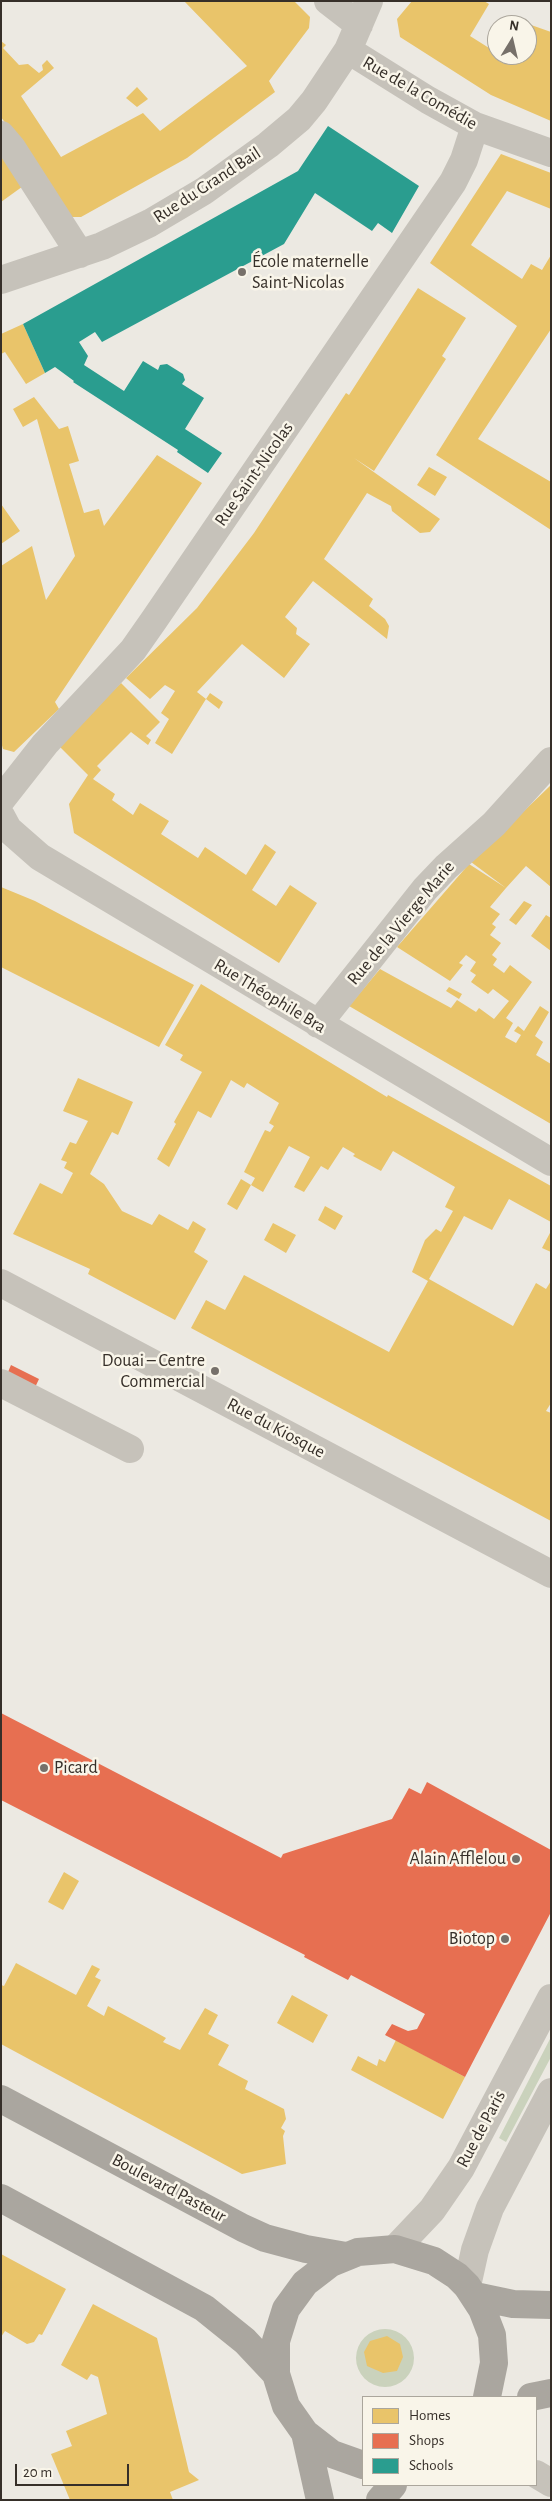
<!DOCTYPE html>
<meta charset="utf-8">
<style>
body{margin:0}
#map{position:relative;width:552px;height:2501px;overflow:hidden;background:#ece9e2;font-family:"Alegreya Sans",sans-serif}
canvas{display:block}
.frame{position:absolute;inset:0;border:2px solid #362f29;pointer-events:none}
.legend{position:absolute;left:362px;top:2396px;width:175px;height:90px;box-sizing:border-box;background:#f9f5e9;border:1px solid #aba69c;margin:0;padding:6px 9px;list-style:none;font-size:15px;color:#362f29}
.legend li{display:flex;align-items:center;gap:10px;height:25px}
.legend b{width:25px;border:1px solid #aba69c}
.north{position:absolute;left:487px;top:15px;width:50px;height:50px;box-sizing:border-box;background:#f9f5e9;border:1px solid #aba69c;border-radius:50%;rotate:9deg;font-size:14px;font-weight:700;line-height:20px;text-align:center;color:#362f29}
.north::after{content:'';display:block;margin:auto;width:18px;height:22px;background:#76706a;clip-path:polygon(50% 0,100% 100%,50% 72%,0 100%)}
.scale{position:absolute;left:15px;top:2464px;width:114px;height:22px;box-sizing:border-box;border:2px solid #362f29;border-top:0;padding-left:6px;font-size:15px;line-height:18px;white-space:nowrap;color:#362f29;-webkit-text-stroke:4px #f9f5e9;paint-order:stroke}
</style>
<div id="map">
<canvas width="552" height="2501"></canvas>
<div class="frame"></div>
<ul class="legend">
<li><b style="height:14px;background:#e9c46a"></b>Homes</li>
<li><b style="height:14px;background:#e76f51"></b>Shops</li>
<li><b style="height:14px;background:#2a9d8f"></b>Schools</li>
</ul>
<div class="north">N</div>
<div class="scale">20 m</div>
</div>
<script>
const ctx = document.querySelector('canvas').getContext('2d');
ctx.lineJoin = 'round';
function fill(path, color) {
  ctx.fillStyle = color;
  ctx.fill(path, 'evenodd');
}
function toPath(rows) {
  const path = new Path2D();
  for (const r of rows) {
    if (r.length === 3) {
      path.moveTo(r[0] + r[2], r[1]);
      path.arc(r[0], r[1], r[2], 0, 2 * Math.PI);
      continue;
    }
    path.moveTo(r[0], r[1]);
    for (let i = 2; i < r.length; i += 2) path.lineTo(r[i], r[i + 1]);
  }
  return path;
}
function trace(path, color, width, dash) {
  ctx.strokeStyle = color;
  ctx.lineWidth = width;
  ctx.lineCap = dash ? 'butt' : 'round';
  ctx.setLineDash(dash || []);
  ctx.stroke(path);
}
function label(font, color, halo, rows, align = 'center') {
  ctx.font = font + ' "Alegreya Sans",sans-serif';
  ctx.lineWidth = 5;
  ctx.setLineDash([]);
  ctx.textBaseline = 'middle';
  ctx.strokeStyle = halo;
  ctx.fillStyle = color;
  for (const [text, x, y, turn = 0] of rows) {
    ctx.save();
    ctx.translate(x, y);
    ctx.rotate((+turn || 0) * Math.PI / 180);
    ctx.textAlign = isNaN(turn) ? turn : align;
    if (halo) ctx.strokeText(text, 0, 0);
    ctx.fillText(text, 0, 0);
    ctx.restore();
  }
}
fill(toPath([
 [551,2037,551,2057,506,2142,499,2138],
 [385,2358,29]
]), '#cad2bc');
fill(toPath([
 [184,1,294,1,310,17,309,28,269,81,275,92,187,158,81,217,72,217,1,117,1,41,6,45,3,48,19,65,28,64,39,73,43,70,42,65,47,60,54,68,21,96,61,157,143,113,160,131,247,66],
 [412,1,484,1,489,4,470,36,497,53,497,55,527,55,527,25,514,25,517,20,551,32,551,121,491,95,400,37,397,19],
 [137,87,148,99,137,107,126,98],
 [1,154,26,184,1,202],
 [501,154,551,173,551,209,507,191,471,245,522,279,531,264,542,270,551,255,551,329,478,439,551,482,551,530,436,455,517,326,430,263],
 [418,288,466,318,442,356,446,359,374,471,354,458,440,519,430,532,420,533,392,511,391,506,367,493,324,559,373,599,369,606,385,619,389,626,387,639,313,581,285,617,297,628,296,634,310,644,284,678,242,644,197,692,206,699,172,754,155,743,169,719,161,713,175,691,165,685,150,699,126,678,197,608,254,533,346,393,349,395],
 [23,324,45,373,26,384,5,352,1,354,1,334],
 [34,397,59,429,68,426,79,461,69,464,84,513,99,509,104,526,157,455,202,483,55,702,59,709,14,752,3,749,1,742,1,566,32,546,46,600,75,556,37,419,23,427,13,409],
 [429,467,447,477,435,496,417,485],
 [1,504,20,531,1,544],
 [121,683,160,722,146,736,151,740,148,745,131,732,97,766,101,770,93,779,115,794,112,800,133,815,140,803,169,821,161,834,198,858,205,847,246,875,265,844,276,852,252,890,276,906,290,885,317,903,279,963,74,833,69,804,88,775,57,744],
 [210,693,223,702,219,709,206,699],
 [551,785,551,887,526,866,506,888,471,862],
 [469,864,506,888,490,907,500,914,492,924,496,927,490,935,501,943,492,955,497,959,493,965,504,973,510,965,532,982,506,1018,513,1023,505,1037,516,1043,521,1035,514,1031,518,1026,524,1031,540,1006,549,1012,535,1036,543,1042,536,1055,551,1064,551,1124,349,1006,380,969,451,1008,457,1000,476,1012,479,1008,494,1019,509,1001,493,989,488,994,471,982,476,975,470,971,476,962,466,955,459,963,463,965,450,981,397,947],
 [1,887,35,901,194,985,159,1047,1,967],
 [524,901,532,905,516,925,509,920],
 [546,915,551,918,551,951,531,936],
 [201,984,387,1097,388,1095,551,1186,551,1222,509,1199,492,1230,464,1216,429,1279,513,1326,536,1283,546,1289,551,1281,551,1403,546,1411,551,1413,551,1521,191,1328,206,1300,225,1310,244,1275,389,1352,428,1281,412,1272,425,1240,436,1229,441,1232,453,1211,445,1207,455,1187,393,1151,381,1171,353,1156,355,1154,343,1147,328,1170,321,1166,304,1192,294,1187,310,1157,289,1146,263,1192,251,1185,255,1178,244,1172,265,1130,270,1132,274,1126,269,1123,279,1103,247,1083,244,1088,231,1080,211,1118,198,1111,169,1167,157,1159,176,1124,174,1122,202,1072,180,1060,183,1055,165,1045],
 [449,987,462,994,459,999,446,991],
 [78,1078,133,1102,118,1135,112,1132,90,1174,104,1184,122,1211,152,1225,159,1214,188,1230,193,1221,206,1229,194,1252,208,1261,175,1320,88,1274,90,1269,13,1234,40,1183,62,1194,73,1173,64,1168,67,1162,61,1160,70,1142,76,1144,88,1121,63,1111],
 [241,1179,251,1185,237,1210,227,1204],
 [325,1206,343,1216,335,1230,318,1220],
 [273,1223,296,1235,286,1253,264,1240],
 [551,1231,551,1252,542,1248],
 [64,1872,79,1881,63,1910,48,1902],
 [16,1963,76,1995,92,1965,100,1969,95,1977,101,1980,87,2006,104,2016,108,2006,166,2038,163,2042,180,2050,205,2008,218,2015,208,2034,229,2045,218,2065,248,2081,245,2089,284,2109,286,2119,281,2128,285,2131,283,2136,286,2164,242,2174,1,2044,1,1985,4,1986],
 [292,1995,328,2015,313,2043,277,2023],
 [396,2040,465,2077,443,2119,351,2070,358,2056,377,2066,379,2059,385,2062],
 [1,2254,66,2289,42,2335,39,2334,34,2342,27,2344,5,2331,1,2337],
 [93,2304,157,2338,189,2472,199,2480,170,2492,173,2500,70,2500,51,2454,72,2446,66,2431,107,2414,98,2377,91,2374,87,2380,61,2365],
 [387,2336,400,2344,403,2357,397,2371,383,2373,367,2366,364,2352,370,2341]
]), '#e9c46a');
fill(toPath([
 [11,1365,39,1379,30,1398,8,1372],
 [1,1713,281,1858,283,1854,392,1819,409,1788,421,1794,427,1782,551,1850,551,1912,465,2077,385,2035,392,2024,408,2031,417,2029,425,2014,351,1975,348,1980,304,1957,305,1955,1,1800]
]), '#e76f51');
fill(toPath([
 [328,126,419,186,392,233,378,223,372,231,315,193,284,244,102,342,95,332,79,342,88,356,84,365,124,391,143,361,158,370,160,365,167,364,183,374,185,380,182,384,204,398,185,429,222,453,208,473,177,452,178,450,73,382,74,381,55,367,45,373,23,324,298,171]
]), '#2a9d8f');
trace(toPath([
 [328,1,359,25],
 [348,50,428,100,475,126,551,153],
 [1,135,12,148,80,254],
 [1,280,102,246,150,223,204,191,268,145,299,119,314,101,348,50,369,1],
 [1,800,45,744,133,650,154,620,453,182,464,160,475,126],
 [1,816,8,829,40,857,551,1162],
 [318,1024,425,889,446,867,494,824,551,761],
 [1,1283,551,1574],
 [1,1383,130,1449],
 [395,2249,432,2210,461,2168,551,1998],
 [467,2286,475,2250,490,2208,551,2092],
 [536,2474,551,2483]
]), '#c6c2ba', 28);
trace(toPath([
 [1,2099,243,2228,265,2238,306,2249,346,2256],
 [1,2198,204,2308,245,2341,276,2374],
 [475,2296,513,2304,551,2305],
 [531,2397,551,2393],
 [305,2433,320,2500],
 [363,2465,332,2454,305,2433,286,2406,276,2374,276,2341,286,2309,305,2283,331,2263,358,2252,395,2249,434,2261,457,2276,467,2286,482,2309,492,2335,494,2363,487,2397],
 [380,2500,393,2485]
]), '#aaa69f', 28);
for (const [x, y, r, color] of [
 [242,272,5,"#76706a"],
 [215,1371,5,"#76706a"],
 [44,1768,5,"#76706a"],
 [516,1859,5,"#76706a"],
 [505,1939,5,"#76706a"]
]) {
  const dot = new Path2D();
  dot.arc(x, y, r, 0, 2 * Math.PI);
  ctx.fillStyle = color;
  ctx.fill(dot);
  trace(dot, '#f9f5e9', 2);
}
label('18px', '#362f29', '#f9f5e9', [
 ["Rue de la Comédie",420,93,30],
 ["Rue du Grand Bail",207,185,-33],
 ["Rue Saint-Nicolas",254,474,-55],
 ["Rue de la Vierge Marie",401,923,-50],
 ["Rue Théophile Bra",270,996,31],
 ["Rue du Kiosque",276,1428,28],
 ["Rue de Paris",481,2129,-62],
 ["Boulevard Pasteur",169,2188,28]
]);
label('18px', '#362f29', '#f9f5e9', [
 ["École maternelle",252,262,"left"],
 ["Saint-Nicolas",252,283,"left"],
 ["Douai – Centre",205,1361],
 ["Commercial",205,1382],
 ["Picard",54,1768,"left"],
 ["Alain Afflelou",506,1859],
 ["Biotop",495,1939]
], 'right');
</script>
